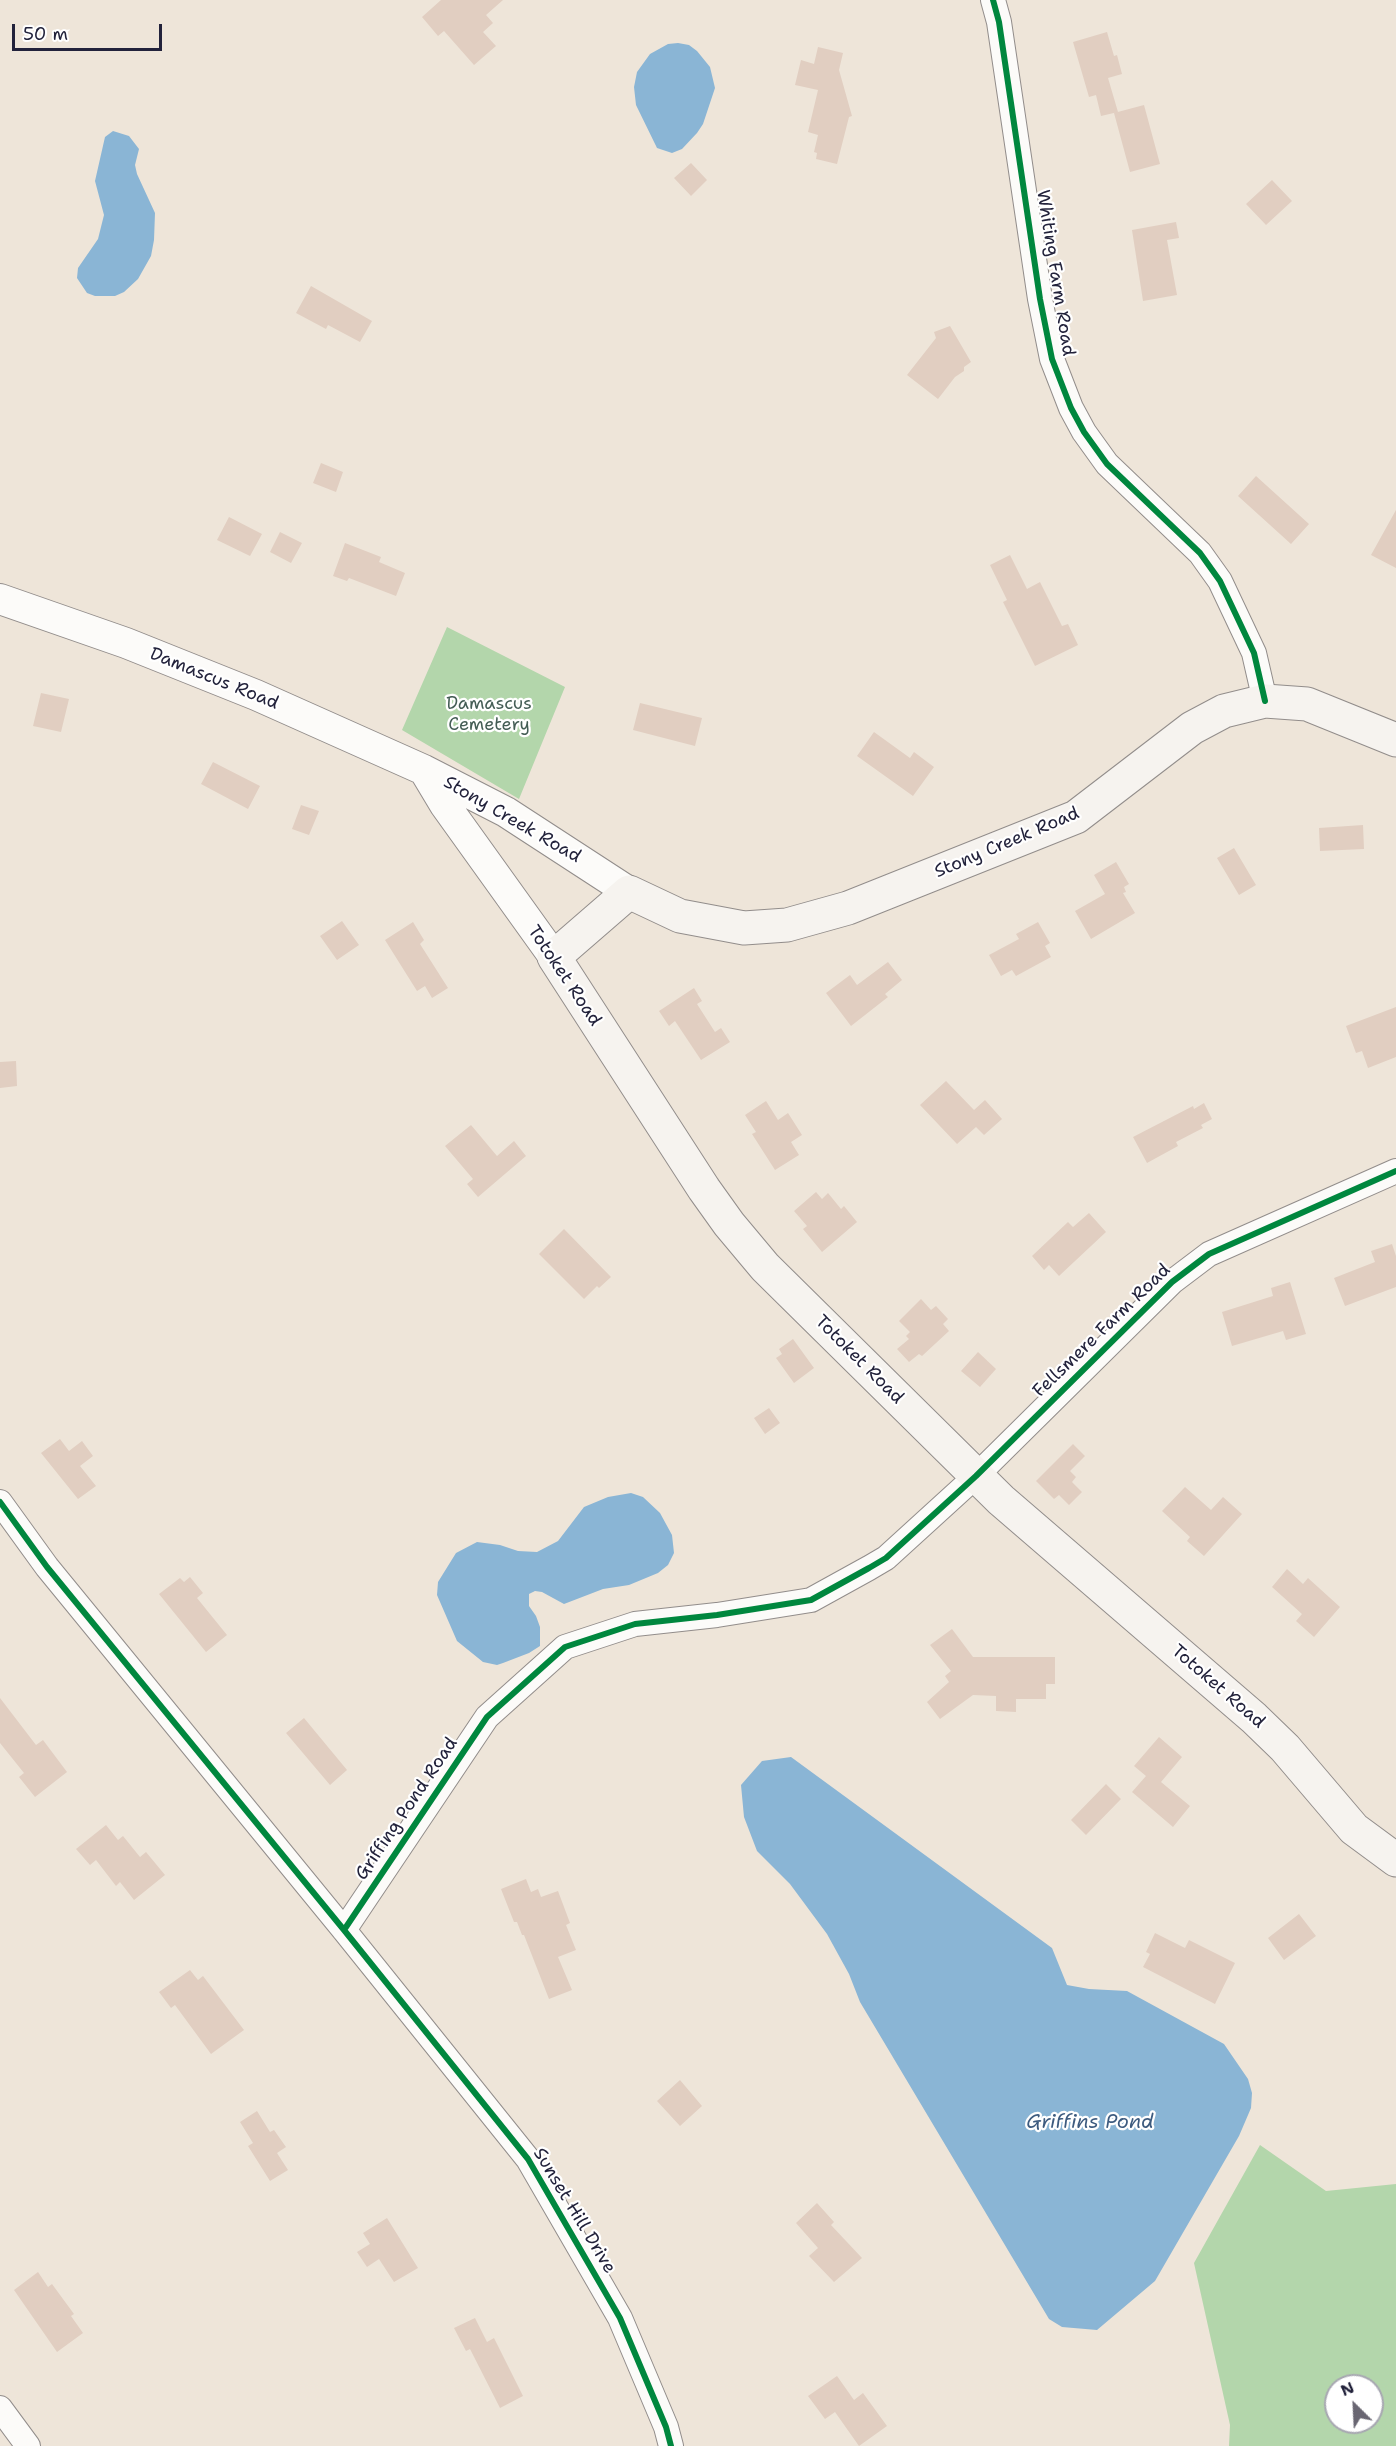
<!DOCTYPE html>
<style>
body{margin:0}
#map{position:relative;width:1396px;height:2446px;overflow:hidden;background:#eee5d9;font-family:"Shantell Sans",sans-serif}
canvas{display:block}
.north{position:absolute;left:1324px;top:2374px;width:60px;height:60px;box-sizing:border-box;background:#fff;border:2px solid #a7a7b1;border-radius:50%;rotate:336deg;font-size:16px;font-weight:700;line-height:24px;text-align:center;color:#22223b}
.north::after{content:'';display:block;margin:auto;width:21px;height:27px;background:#696672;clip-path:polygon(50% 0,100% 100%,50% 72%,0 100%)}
.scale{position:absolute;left:12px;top:24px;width:150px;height:27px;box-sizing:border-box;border:3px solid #22223b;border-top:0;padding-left:8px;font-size:18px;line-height:21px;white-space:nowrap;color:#22223b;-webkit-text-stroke:4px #fff;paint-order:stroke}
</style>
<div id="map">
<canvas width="1396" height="2446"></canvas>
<div class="north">N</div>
<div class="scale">50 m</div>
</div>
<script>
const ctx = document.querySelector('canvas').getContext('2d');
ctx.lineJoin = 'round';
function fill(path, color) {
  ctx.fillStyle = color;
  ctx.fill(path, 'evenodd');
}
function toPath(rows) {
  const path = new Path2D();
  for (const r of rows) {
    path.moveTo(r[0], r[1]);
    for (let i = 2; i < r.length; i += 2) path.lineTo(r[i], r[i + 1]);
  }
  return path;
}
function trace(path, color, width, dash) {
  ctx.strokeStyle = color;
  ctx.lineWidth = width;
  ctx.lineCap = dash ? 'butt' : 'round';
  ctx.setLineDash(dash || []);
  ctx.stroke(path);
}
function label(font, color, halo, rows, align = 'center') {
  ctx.font = font + ' "Shantell Sans",sans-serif';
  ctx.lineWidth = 4.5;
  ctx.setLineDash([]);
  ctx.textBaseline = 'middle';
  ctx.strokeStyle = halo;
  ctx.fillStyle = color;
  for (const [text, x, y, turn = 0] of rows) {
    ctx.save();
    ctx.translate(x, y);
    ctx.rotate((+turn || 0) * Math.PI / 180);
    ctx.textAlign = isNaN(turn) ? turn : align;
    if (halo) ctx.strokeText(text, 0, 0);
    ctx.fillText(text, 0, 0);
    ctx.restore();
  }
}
fill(toPath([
 [447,627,565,687,519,799,402,730],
 [1260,2145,1326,2191,1396,2184,1396,2446,1229,2446,1230,2425,1194,2263],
 [1336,2386,1372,2386,1372,2422,1336,2422]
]), '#b3d6ab');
fill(toPath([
 [678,43,689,45,697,51,710,67,715,88,703,124,697,133,682,149,672,153,657,148,636,105,634,87,637,72,650,54,668,44],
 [113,131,129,136,139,149,135,165,137,174,155,213,154,240,151,256,138,279,124,292,115,296,95,296,87,293,77,278,78,268,98,239,104,215,95,181,105,137],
 [631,1493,643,1497,660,1513,672,1535,674,1553,668,1565,658,1573,629,1585,603,1589,564,1604,542,1592,535,1591,529,1594,529,1606,536,1616,540,1627,540,1646,529,1653,503,1663,497,1665,483,1662,457,1641,437,1595,438,1582,456,1553,477,1542,500,1545,518,1551,537,1552,558,1541,584,1507,608,1497],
 [791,1757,1052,1948,1067,1985,1089,1989,1127,1991,1224,2044,1248,2079,1252,2093,1251,2108,1239,2136,1155,2281,1097,2330,1062,2327,1049,2319,860,2002,849,1974,827,1934,790,1884,757,1851,744,1817,741,1785,762,1761]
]), '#8ab5d5');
fill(toPath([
 [441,0,503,0,486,15,493,23,483,32,496,46,474,65,444,31,438,36,422,17],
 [1107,32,1114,56,1117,55,1122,74,1108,78,1118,112,1101,116,1096,95,1089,97,1073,42],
 [818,47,843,53,839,70,852,116,849,117,837,164,816,159,817,153,814,152,818,135,808,132,818,90,795,85,801,60,814,64],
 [1144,105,1160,164,1130,172,1114,113],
 [691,163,707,180,691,196,674,178],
 [1272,180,1292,201,1266,225,1246,204],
 [1176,222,1179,238,1167,240,1177,295,1143,301,1132,230],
 [311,286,372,321,360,342,328,325,326,329,296,313],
 [950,326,971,362,964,367,964,371,955,377,938,399,907,375,936,338,934,332],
 [321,463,343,472,336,492,313,483],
 [1256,476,1309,524,1291,544,1238,496],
 [1396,510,1396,568,1371,555],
 [229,517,262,534,250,556,217,540],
 [280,532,302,543,291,563,270,552],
 [345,543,381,557,379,562,405,573,396,596,349,578,347,581,333,576],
 [1010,555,1027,589,1040,582,1062,626,1068,624,1078,645,1035,666,1003,602,1007,600,990,565],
 [41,693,69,699,61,732,33,726],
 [640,703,702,718,695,746,633,730],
 [874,732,910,758,914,752,934,767,913,796,857,756],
 [213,762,260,786,248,809,201,784],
 [301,805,319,811,309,835,292,829],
 [1363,825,1364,849,1320,851,1319,828],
 [1234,848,1256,885,1239,895,1217,858],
 [1116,862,1129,884,1124,887,1126,892,1123,893,1135,913,1091,939,1075,911,1105,894,1094,875],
 [342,921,359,945,337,960,320,936],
 [413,922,424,940,420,944,448,988,432,998,425,986,417,991,385,940],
 [1038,922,1050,943,1045,946,1051,957,1016,976,1012,970,1001,976,989,955,1019,939,1016,934],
 [888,962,902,980,885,994,888,997,851,1026,826,993,850,975,857,985],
 [694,988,702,1001,697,1004,715,1032,721,1028,730,1042,701,1060,675,1021,669,1026,659,1011],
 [1396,1007,1396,1057,1368,1068,1362,1051,1356,1053,1346,1026],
 [16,1061,17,1086,0,1088,0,1062],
 [946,1081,974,1110,985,1100,1002,1119,984,1135,976,1127,957,1144,920,1105],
 [766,1101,778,1120,788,1113,802,1135,791,1142,799,1155,775,1170,752,1134,756,1132,745,1115],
 [1204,1103,1212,1119,1201,1125,1203,1128,1176,1142,1178,1146,1147,1163,1133,1137,1193,1106,1194,1109],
 [471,1125,497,1156,514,1141,526,1156,478,1197,467,1184,473,1179,445,1146],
 [816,1192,822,1199,828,1193,841,1209,844,1206,857,1222,822,1252,803,1229,807,1226,794,1211],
 [1089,1213,1106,1232,1059,1276,1049,1265,1044,1270,1032,1256,1068,1222,1073,1227],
 [564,1229,611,1277,599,1288,597,1286,584,1299,539,1254],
 [1392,1244,1396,1256,1396,1287,1345,1306,1334,1278,1375,1262,1371,1251],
 [1290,1282,1306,1334,1286,1340,1283,1331,1232,1346,1222,1312,1273,1296,1271,1288],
 [921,1299,931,1310,936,1306,948,1319,943,1324,949,1331,922,1356,919,1354,909,1362,897,1349,909,1339,906,1336,910,1332,899,1321],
 [793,1339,814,1368,794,1383,776,1358,782,1354,779,1349],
 [978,1352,996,1369,980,1387,961,1371],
 [769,1408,780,1423,765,1434,754,1418],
 [60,1439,69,1451,82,1441,93,1456,80,1466,96,1486,78,1499,41,1453],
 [1073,1444,1085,1456,1070,1471,1076,1477,1072,1482,1082,1492,1069,1505,1059,1495,1054,1499,1036,1481],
 [1185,1487,1211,1510,1223,1497,1242,1514,1204,1556,1187,1541,1190,1537,1162,1511],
 [1287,1569,1303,1584,1308,1578,1340,1607,1314,1637,1296,1621,1302,1614,1272,1587],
 [190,1577,203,1593,197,1598,227,1635,206,1652,159,1594,180,1578,184,1582],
 [952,1629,973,1657,1055,1657,1055,1684,1046,1684,1046,1699,1016,1699,1016,1712,996,1711,996,1696,973,1695,940,1719,927,1702,949,1682,945,1676,951,1671,930,1645],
 [0,1698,36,1745,43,1740,67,1772,35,1797,19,1777,24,1773,0,1743],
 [304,1718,347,1770,330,1785,286,1733],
 [1159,1737,1182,1757,1161,1782,1190,1806,1173,1827,1132,1792,1146,1776,1134,1766],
 [1106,1784,1121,1799,1086,1835,1071,1820],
 [106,1825,118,1840,123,1836,140,1857,146,1852,165,1875,134,1900,120,1882,116,1886,96,1860,90,1865,76,1849],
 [526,1879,531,1892,538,1889,541,1897,558,1891,570,1923,566,1925,576,1950,558,1957,572,1990,549,1999,524,1935,522,1935,517,1922,514,1922,501,1889],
 [1299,1914,1316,1936,1284,1960,1268,1938],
 [1155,1933,1185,1948,1189,1940,1235,1963,1215,2004,1143,1967,1150,1954,1146,1952],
 [190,1970,198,1980,203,1976,244,2030,211,2054,175,2005,171,2008,159,1992],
 [680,2080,702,2106,680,2126,657,2101],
 [257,2111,270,2132,274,2130,286,2147,277,2153,288,2170,270,2181,248,2146,253,2143,240,2122],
 [817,2203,834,2222,831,2225,862,2258,834,2282,809,2256,818,2248,796,2223],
 [387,2218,418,2268,394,2282,379,2259,367,2267,357,2252,370,2244,363,2233],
 [38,2272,48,2287,52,2284,74,2314,71,2316,83,2333,57,2352,14,2290],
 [475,2318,487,2342,494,2338,523,2396,500,2408,470,2349,466,2351,454,2328],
 [837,2376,854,2400,863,2393,887,2426,859,2446,835,2412,825,2419,808,2396]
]), '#e1cec1');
const minor = toPath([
 [993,0,999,22,1040,299,1052,359,1071,408,1084,432,1107,464,1200,553,1220,581,1254,653,1265,701],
 [0,1502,47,1567,344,1930,528,2159,620,2318,666,2427,671,2446],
 [344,1930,487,1717,565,1647,635,1624,717,1615,811,1600,869,1568,886,1558,976,1476,1172,1282,1209,1254,1396,1171],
 [0,2408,28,2446]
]);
const tertiary = toPath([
 [0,599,126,643,256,695,424,770,506,812,629,892],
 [424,770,445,805,554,957]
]);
const secondary = toPath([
 [1396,740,1307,704,1265,701,1224,711,1192,728,1076,817,848,908,787,925,744,928,680,916,629,892,554,957,704,1189,729,1224,765,1267,1001,1500,1254,1718,1285,1748,1354,1829,1396,1860]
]);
trace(minor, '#928d8b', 26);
trace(tertiary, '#928d8b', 32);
trace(secondary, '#928d8b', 35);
trace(minor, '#fcfbf9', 24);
trace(tertiary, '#fcfbf9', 30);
trace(secondary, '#f6f3ef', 33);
trace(toPath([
 [993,0,999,22,1040,299,1052,359,1071,408,1084,432,1107,464,1200,553,1220,581,1254,653,1265,701],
 [0,1502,47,1567,344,1930,528,2159,620,2318,666,2427,671,2446],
 [344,1930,487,1717,565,1647,635,1624,717,1615,811,1600,869,1568,886,1558,976,1476,1172,1282,1209,1254,1396,1171]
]), '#00873e', 6);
label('18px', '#22223b', '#fff', [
 ["Whiting Farm Road",1055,273,81],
 ["Damascus Road",214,679,22],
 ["Stony Creek Road",512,820,30],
 ["Stony Creek Road",1007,843,-23],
 ["Totoket Road",564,976,56],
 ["Fellsmere Farm Road",1102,1331,-44],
 ["Totoket Road",859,1360,45],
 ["Totoket Road",1218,1687,41],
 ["Griffing Pond Road",407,1809,-56],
 ["Sunset Hill Drive",574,2211,59]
]);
label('18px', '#445d55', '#fff', [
 ["Damascus",489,704],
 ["Cemetery",489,725]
]);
label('italic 20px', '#3d5b7f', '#fff', [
 ["Griffins Pond",1090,2123]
]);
</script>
